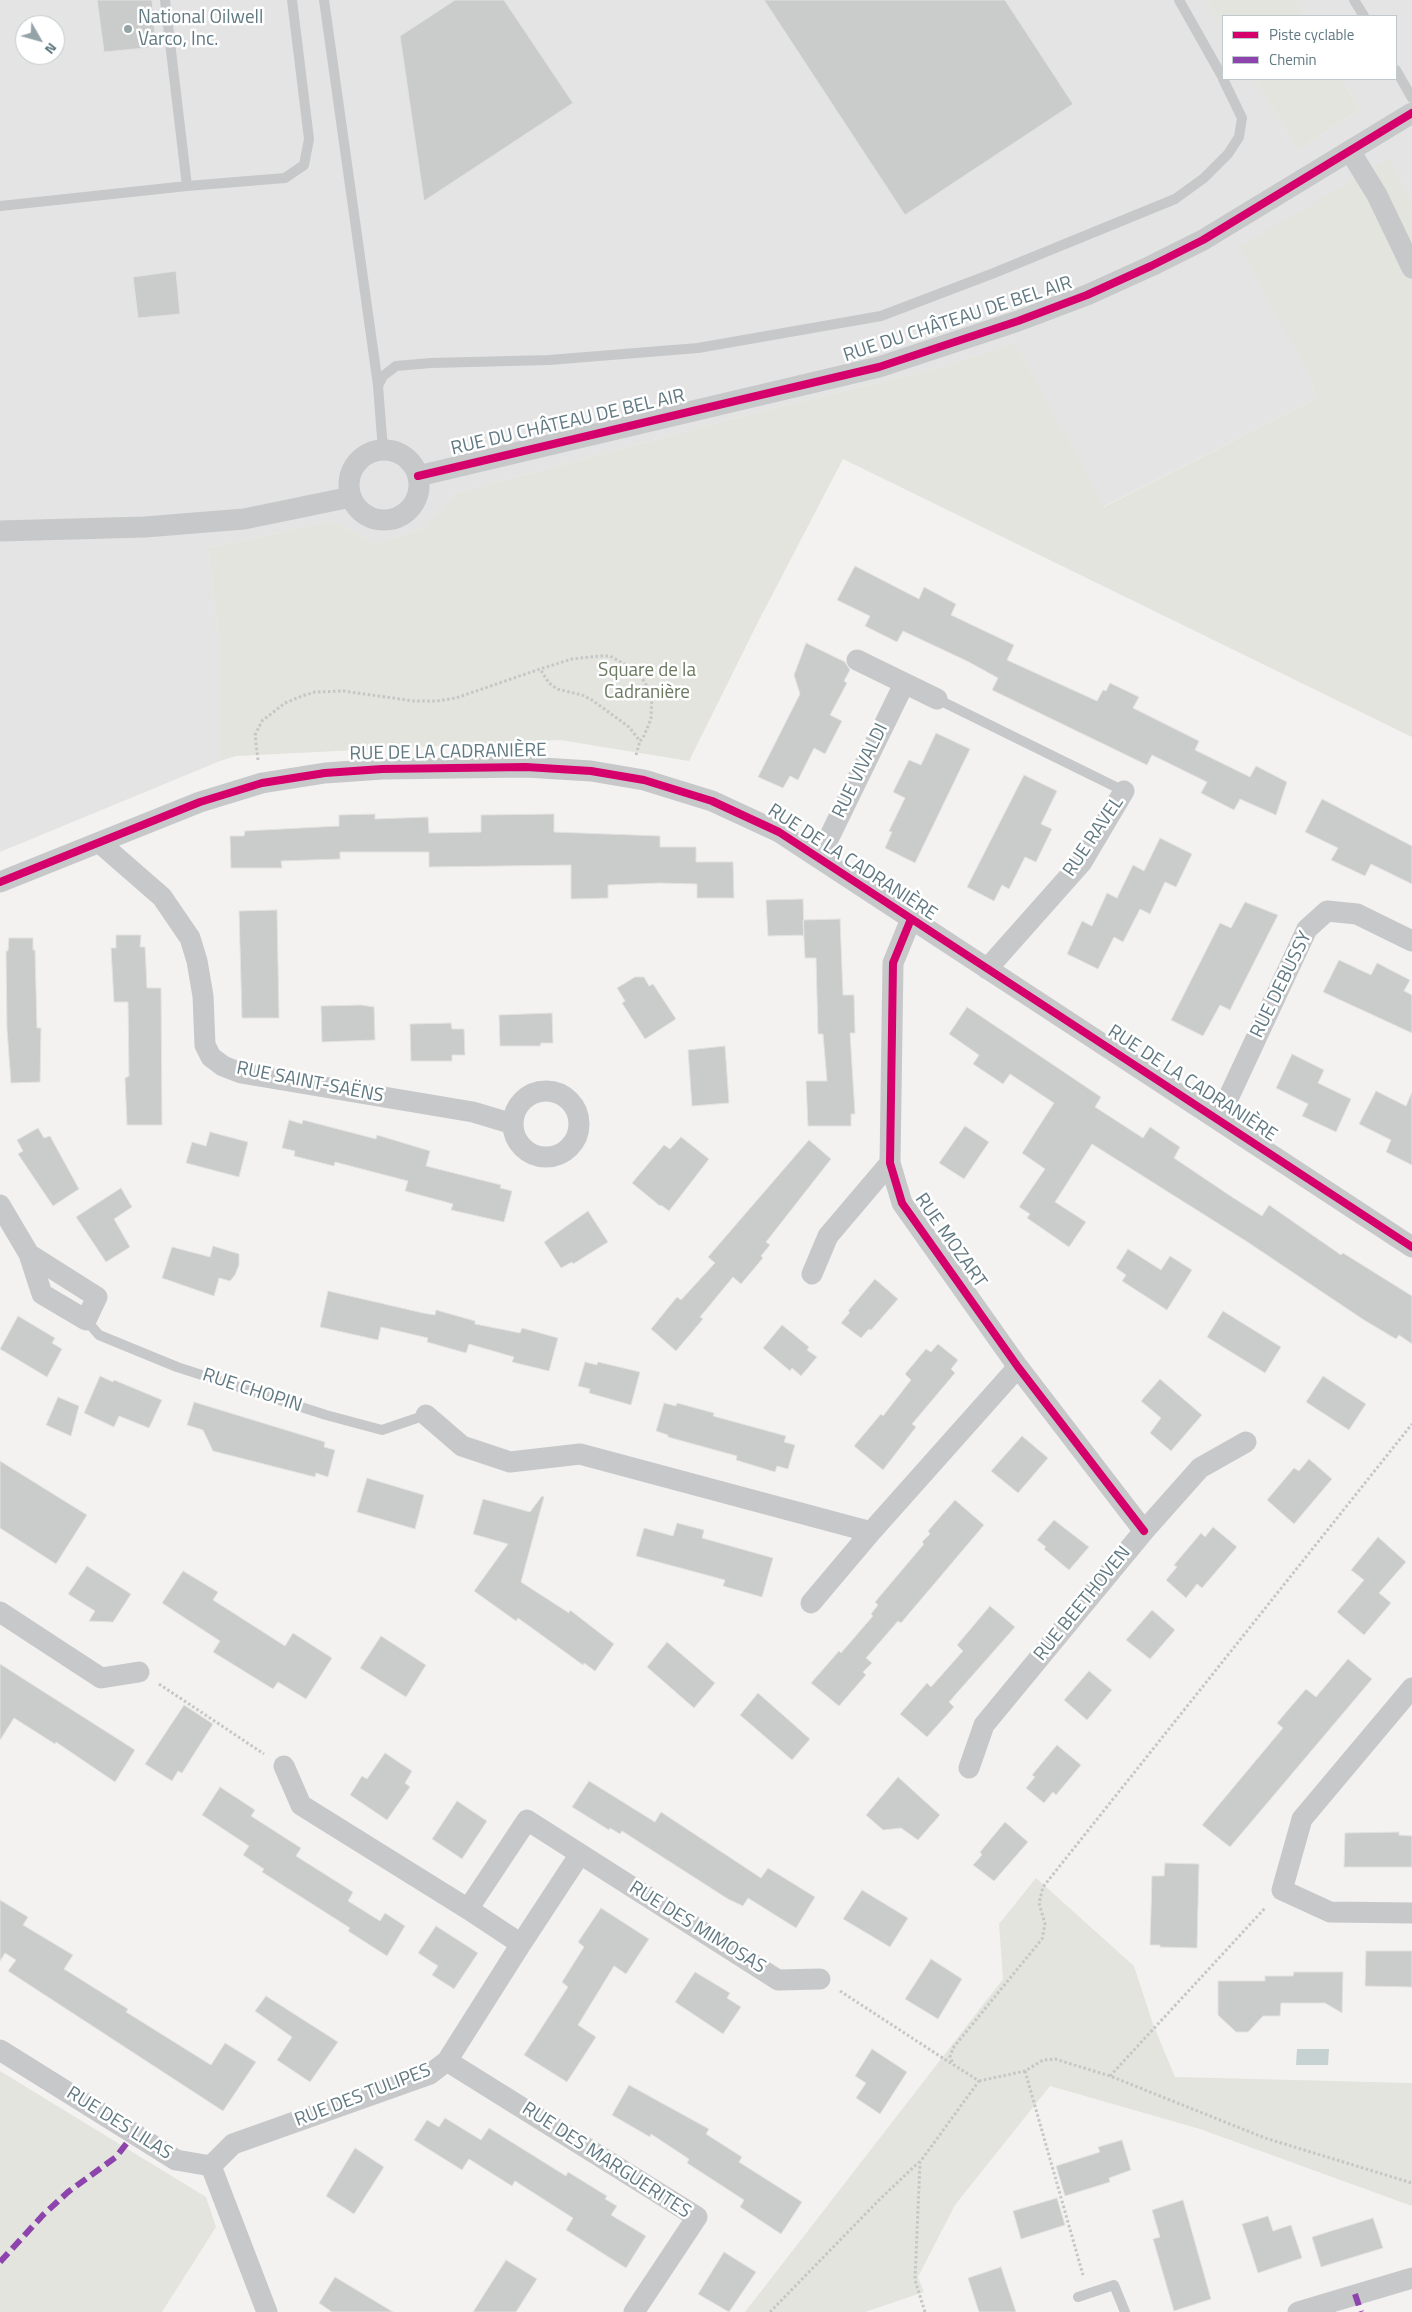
<!DOCTYPE html>
<meta charset="utf-8">
<style>
body{margin:0}
#map{position:relative;width:1412px;height:2312px;overflow:hidden;background:#f3f2f0;font-family:"Titillium Web",sans-serif}
canvas{display:block}
.legend{position:absolute;left:1222px;top:15px;width:175px;height:65px;box-sizing:border-box;background:#fff;border:1px solid #c0c9cd;margin:0;padding:6px 9px;list-style:none;font-size:15px;color:#617982}
.legend li{display:flex;align-items:center;gap:10px;height:25px}
.legend b{width:25px;border:1px solid #c0c9cd}
.north{position:absolute;left:15px;top:15px;width:50px;height:50px;box-sizing:border-box;background:#fff;border:1px solid #c0c9cd;border-radius:50%;rotate:128deg;font-size:14px;font-weight:700;line-height:20px;text-align:center;color:#617982}
.north::after{content:'';display:block;margin:auto;width:18px;height:22px;background:#94a3a8;clip-path:polygon(50% 0,100% 100%,50% 72%,0 100%)}
</style>
<div id="map">
<canvas width="1412" height="2312"></canvas>
<ul class="legend">
<li><b style="height:6px;background:#d6006c"></b>Piste cyclable</li>
<li><b style="height:6px;background:#8e44ad"></b>Chemin</li>
</ul>
<div class="north">N</div>
</div>
<script>
const ctx = document.querySelector('canvas').getContext('2d');
ctx.lineJoin = 'round';
function fill(path, color) {
  ctx.fillStyle = color;
  ctx.fill(path, 'evenodd');
}
function toPath(rows) {
  const path = new Path2D();
  for (const r of rows) {
    if (r.length === 3) {
      path.moveTo(r[0] + r[2], r[1]);
      path.arc(r[0], r[1], r[2], 0, 2 * Math.PI);
      continue;
    }
    path.moveTo(r[0], r[1]);
    for (let i = 2; i < r.length; i += 2) path.lineTo(r[i], r[i + 1]);
  }
  return path;
}
function trace(path, color, width, dash) {
  ctx.strokeStyle = color;
  ctx.lineWidth = width;
  ctx.lineCap = dash ? 'butt' : 'round';
  ctx.setLineDash(dash || []);
  ctx.stroke(path);
}
function label(font, color, halo, rows, align = 'center') {
  ctx.font = font + ' "Titillium Web",sans-serif';
  ctx.lineWidth = 5;
  ctx.setLineDash([]);
  ctx.textBaseline = 'middle';
  ctx.strokeStyle = halo;
  ctx.fillStyle = color;
  for (const [text, x, y, turn = 0] of rows) {
    ctx.save();
    ctx.translate(x, y);
    ctx.rotate((+turn || 0) * Math.PI / 180);
    ctx.textAlign = isNaN(turn) ? turn : align;
    if (halo) ctx.strokeText(text, 0, 0);
    ctx.fillText(text, 0, 0);
    ctx.restore();
  }
}
fill(toPath([
 [0,0,1206,0,1223,28,1223,79,1254,79,1298,150,1360,109,1342,79,1396,79,1396,16,1305,16,1295,0,1412,0,1412,203,1390,158,1311,377,1315,399,1103,507,1015,343,939,368,781,406,457,493,423,529,376,543,332,521,208,548,220,646,220,761,0,852],
 [25,25,55,25,55,55,25,55]
]), '#e3e4e3');
fill(toPath([
 [1206,0,1295,0,1305,16,1223,16,1223,28],
 [1254,79,1342,79,1360,109,1298,150],
 [1390,158,1412,203,1412,737,843,459,759,620,689,761,560,740,236,756,220,761,220,646,208,548,332,521,376,543,423,529,457,493,781,406,939,368,1015,343,1104,507,1315,399,1311,377,1240,247],
 [1036,1878,1134,1966,1153,2024,1175,2077,1412,2083,1412,2206,1200,2129,1050,2086,955,2205,918,2277,924,2292,865,2312,745,2312,1003,1979,999,1924],
 [0,2071,206,2197,216,2227,162,2312,0,2312]
]), '#e2e4dd');
fill(toPath([
 [1297,2049,1329,2049,1328,2065,1296,2065]
]), '#c6d2d2');
const building = toPath([
 [97,0,152,0,156,47,104,52,97,0],
 [455,0,504,0,573,103,424,201,400,36,455,0],
 [764,0,1005,0,1073,104,905,215,764,0],
 [176,271,180,314,138,318,133,277,176,271],
 [855,566,919,599,924,587,956,604,951,615,1014,645,1007,660,1097,701,1103,690,1106,691,1110,683,1139,697,1133,708,1199,741,1195,750,1250,777,1256,766,1287,782,1276,815,1240,799,1234,810,1201,793,1207,782,1152,755,1147,765,992,690,998,678,967,661,903,631,897,642,865,626,870,616,837,600,855,566],
 [806,643,845,662,850,670,844,681,847,683,830,715,842,721,825,754,814,748,798,780,790,776,783,788,758,777,800,694,794,675,806,643],
 [936,733,970,749,915,863,885,848,892,832,889,831,905,798,893,792,909,760,921,765,936,733],
 [1024,775,1057,791,1041,824,1052,829,1036,862,1025,857,1009,889,1002,885,994,901,967,887,1024,775],
 [1322,799,1412,846,1412,884,1371,864,1365,876,1331,860,1338,848,1305,832,1322,799],
 [375,814,375,819,428,817,429,833,481,832,481,815,554,814,554,832,660,836,660,847,696,847,696,862,733,862,734,898,697,898,697,884,660,883,608,885,608,898,571,899,571,865,429,867,429,852,340,852,340,859,281,861,282,868,231,868,230,836,244,836,245,831,339,826,339,815,375,814],
 [1160,838,1192,854,1176,887,1165,882,1150,914,1140,909,1123,942,1114,937,1098,969,1067,954,1082,921,1092,926,1107,893,1117,898,1133,865,1144,871,1160,838],
 [803,899,804,935,768,936,766,900,803,899],
 [1245,902,1278,915,1230,1010,1220,1005,1203,1036,1171,1020,1220,923,1231,928,1245,902],
 [277,910,279,1018,242,1018,239,911,277,910],
 [840,919,843,995,854,995,855,1033,850,1033,855,1114,851,1114,851,1126,808,1126,806,1081,827,1081,823,1034,818,1034,816,958,805,958,803,920,840,919],
 [116,935,141,935,140,947,145,947,147,988,161,988,162,1125,127,1125,125,1078,129,1076,128,1002,114,1002,111,948,116,948,116,935],
 [9,938,33,938,33,950,35,950,37,1028,41,1028,40,1082,11,1083,7,1029,6,951,8,951,9,938],
 [1339,960,1371,975,1377,963,1410,980,1404,991,1412,995,1412,1033,1323,992,1339,960],
 [635,977,644,977,649,986,653,984,676,1019,645,1039,622,1003,625,1001,617,988,635,977],
 [361,1005,374,1007,375,1040,322,1042,321,1006,361,1005],
 [967,1007,1101,1097,1095,1107,1143,1138,1150,1127,1180,1147,1174,1158,1232,1197,1262,1216,1269,1205,1341,1255,1343,1253,1412,1296,1412,1344,1399,1335,1396,1339,1364,1320,1246,1241,1092,1144,1055,1202,1086,1222,1069,1247,1027,1218,1030,1214,1019,1207,1045,1169,1022,1153,1054,1103,1010,1074,1003,1084,973,1064,979,1055,949,1034,967,1007],
 [552,1013,553,1043,541,1043,540,1046,500,1046,499,1015,552,1013],
 [451,1023,452,1029,464,1029,465,1055,452,1055,452,1061,411,1061,410,1024,451,1023],
 [725,1046,729,1103,692,1106,688,1050,725,1046],
 [1292,1054,1324,1070,1318,1083,1351,1099,1336,1132,1302,1116,1308,1104,1276,1088,1292,1054],
 [1376,1091,1406,1106,1412,1092,1412,1165,1386,1152,1391,1140,1359,1124,1376,1091],
 [289,1120,302,1124,303,1120,376,1139,377,1135,430,1151,426,1166,501,1185,500,1188,512,1191,504,1222,451,1210,453,1204,405,1191,408,1181,335,1162,334,1166,294,1156,295,1151,282,1148,289,1120],
 [965,1126,989,1142,964,1179,939,1163,965,1126],
 [38,1128,44,1138,50,1136,79,1189,53,1206,18,1154,23,1151,17,1140,38,1128],
 [210,1132,248,1142,239,1177,186,1163,192,1142,206,1146,210,1132],
 [681,1137,709,1159,669,1211,661,1205,660,1206,632,1183,664,1145,670,1149,681,1137],
 [809,1140,831,1159,766,1242,770,1245,761,1256,763,1258,741,1284,733,1277,700,1317,703,1319,676,1351,651,1329,677,1297,681,1300,715,1263,708,1257,809,1140],
 [121,1188,132,1207,114,1219,130,1247,106,1262,76,1217,121,1188],
 [588,1211,608,1242,573,1264,572,1262,561,1268,544,1242,588,1211],
 [213,1246,239,1254,239,1265,235,1275,230,1281,219,1278,214,1296,162,1278,172,1247,210,1257,213,1246],
 [1128,1249,1161,1270,1170,1256,1192,1270,1167,1310,1122,1281,1126,1275,1116,1268,1128,1249],
 [875,1279,898,1299,871,1330,869,1329,861,1338,841,1323,850,1312,848,1311,875,1279],
 [328,1291,423,1313,435,1315,436,1310,475,1321,475,1324,520,1333,522,1328,558,1338,549,1371,512,1362,514,1357,469,1344,466,1353,427,1342,428,1338,381,1327,378,1340,320,1327,328,1291],
 [1223,1311,1281,1347,1265,1373,1207,1337,1223,1311],
 [18,1316,55,1338,52,1343,62,1349,47,1377,0,1349,18,1316],
 [782,1325,809,1347,807,1350,817,1357,801,1376,792,1368,790,1371,763,1348,782,1325],
 [938,1344,958,1360,951,1369,955,1373,912,1424,916,1427,883,1470,854,1446,881,1414,883,1416,911,1380,905,1374,926,1349,931,1352,938,1344],
 [585,1362,597,1365,598,1362,640,1372,631,1405,589,1393,590,1389,578,1386,585,1362],
 [100,1376,113,1382,114,1380,162,1400,149,1428,119,1416,114,1427,84,1413,100,1376],
 [1323,1376,1366,1404,1349,1430,1306,1402,1323,1376],
 [1160,1379,1202,1415,1171,1451,1150,1433,1161,1418,1141,1401,1160,1379],
 [58,1397,79,1406,71,1436,46,1425,58,1397],
 [194,1402,325,1442,324,1447,335,1450,328,1477,316,1473,315,1477,213,1451,203,1430,187,1425,194,1402],
 [664,1403,676,1406,677,1403,714,1413,713,1416,786,1436,784,1442,795,1445,788,1469,777,1466,775,1472,736,1460,737,1456,668,1437,668,1435,656,1431,664,1403],
 [1022,1436,1048,1458,1018,1493,991,1471,1022,1436],
 [1309,1459,1332,1479,1294,1524,1267,1500,1294,1468,1299,1471,1309,1459],
 [0,1461,87,1515,56,1564,0,1528,0,1461],
 [367,1478,424,1495,415,1529,357,1512,367,1478],
 [542,1496,544,1497,521,1582,569,1613,570,1610,614,1644,595,1671,584,1663,583,1665,518,1618,516,1621,474,1591,508,1544,473,1534,483,1499,530,1512,542,1496],
 [955,1500,984,1525,901,1623,898,1621,866,1658,872,1663,863,1672,866,1675,839,1706,811,1683,839,1651,841,1653,873,1616,871,1614,878,1605,875,1602,924,1544,922,1542,930,1534,928,1531,955,1500],
 [1054,1520,1089,1547,1069,1570,1044,1549,1046,1547,1037,1540,1054,1520],
 [677,1523,704,1530,702,1538,773,1558,762,1597,723,1586,725,1580,636,1556,644,1528,673,1536,677,1523],
 [1213,1527,1237,1547,1202,1588,1197,1584,1186,1598,1166,1580,1177,1567,1174,1565,1201,1533,1205,1537,1213,1527],
 [1378,1537,1406,1562,1379,1593,1391,1603,1364,1635,1337,1612,1364,1580,1351,1570,1378,1537],
 [87,1566,131,1594,113,1622,89,1621,95,1611,68,1594,87,1566],
 [183,1571,218,1592,213,1600,285,1646,293,1633,332,1658,306,1699,278,1682,273,1689,213,1652,220,1641,162,1603,183,1571],
 [990,1606,1015,1627,949,1702,954,1707,927,1737,900,1714,927,1683,931,1687,963,1651,957,1645,990,1606],
 [1152,1610,1175,1630,1150,1659,1126,1640,1152,1610],
 [381,1636,426,1665,406,1697,360,1668,381,1636],
 [667,1642,715,1683,694,1708,647,1667,667,1642],
 [1348,1659,1372,1679,1230,1847,1202,1825,1283,1728,1277,1723,1306,1689,1316,1697,1348,1659],
 [0,1664,135,1750,115,1782,56,1742,55,1744,14,1718,0,1740,0,1664],
 [1089,1671,1112,1690,1087,1720,1064,1700,1089,1671],
 [758,1693,810,1739,792,1760,740,1715,758,1693],
 [184,1705,213,1724,182,1773,178,1771,172,1781,145,1764,184,1705],
 [1057,1745,1081,1765,1056,1795,1053,1792,1044,1803,1026,1788,1035,1777,1032,1775,1057,1745],
 [385,1753,412,1771,405,1783,410,1787,387,1820,350,1795,362,1776,367,1779,385,1753],
 [898,1777,940,1815,918,1840,901,1828,883,1830,866,1815,898,1777],
 [589,1781,655,1822,661,1812,761,1878,768,1868,815,1897,796,1928,748,1898,743,1906,728,1899,622,1831,620,1834,610,1828,609,1830,572,1807,589,1781],
 [220,1787,255,1810,251,1816,301,1848,296,1856,353,1892,348,1901,380,1921,385,1913,405,1926,387,1956,348,1931,350,1928,262,1872,264,1869,243,1855,249,1846,202,1815,220,1787],
 [457,1801,487,1821,462,1859,432,1839,457,1801],
 [1005,1822,1028,1842,994,1881,973,1865,982,1855,980,1852,1005,1822],
 [1399,1832,1399,1835,1412,1836,1412,1867,1344,1867,1345,1833,1399,1832],
 [1165,1863,1199,1864,1197,1948,1160,1947,1160,1945,1150,1945,1152,1876,1164,1876,1165,1863],
 [862,1890,908,1918,890,1947,843,1919,862,1890],
 [0,1900,28,1917,23,1925,73,1955,64,1969,128,2009,126,2012,211,2065,225,2043,256,2062,223,2111,8,1971,16,1960,5,1953,0,1961,0,1900],
 [601,1908,649,1939,626,1974,614,1966,578,2025,596,2037,567,2082,524,2055,568,1987,562,1982,584,1947,578,1942,601,1908],
 [436,1926,478,1953,454,1989,432,1975,438,1966,418,1953,436,1926],
 [1366,1951,1412,1951,1412,1987,1365,1986,1366,1951],
 [931,1959,962,1979,938,2019,905,1999,931,1959],
 [695,1972,730,1993,727,1998,741,2007,723,2034,675,2002,695,1972],
 [1294,1972,1343,1972,1342,2013,1325,2003,1281,2003,1280,2016,1263,2016,1248,2032,1236,2032,1218,2015,1218,1981,1265,1981,1265,1976,1293,1976,1294,1972],
 [266,1996,338,2042,310,2082,277,2060,292,2037,255,2011,266,1996],
 [872,2049,907,2072,880,2114,856,2098,866,2083,855,2076,872,2049],
 [629,2085,709,2129,706,2134,742,2157,739,2162,802,2202,781,2234,740,2207,744,2200,687,2163,689,2159,651,2134,650,2137,612,2115,629,2085],
 [445,2118,481,2140,489,2128,566,2176,568,2172,607,2196,605,2199,617,2206,611,2215,646,2236,626,2268,566,2230,573,2218,515,2181,512,2186,469,2159,462,2170,414,2140,427,2120,439,2127,445,2118],
 [1122,2140,1131,2170,1109,2178,1110,2182,1065,2196,1056,2166,1100,2152,1098,2147,1122,2140],
 [355,2148,384,2167,354,2214,326,2196,355,2148],
 [1057,2198,1065,2225,1021,2239,1013,2211,1057,2198],
 [1183,2200,1211,2299,1174,2311,1153,2239,1160,2237,1152,2210,1183,2200],
 [1268,2216,1273,2231,1291,2225,1302,2258,1258,2273,1242,2224,1268,2216],
 [1373,2218,1383,2248,1321,2267,1312,2237,1373,2218],
 [724,2252,756,2272,729,2312,698,2294,724,2252],
 [506,2260,537,2279,516,2312,473,2312,506,2260],
 [1001,2267,1016,2312,979,2312,968,2278,1001,2267],
 [335,2277,393,2312,332,2312,319,2303,335,2277]
]);
fill(building, '#cacccb');
trace(building, '#e2e2e0', 1);
trace(toPath([
 [636,755,640,741],
 [258,760,255,735,262,721,285,703,302,696,315,692,343,691,414,701,437,701,456,698,540,669,549,683,557,689,582,695,592,700,629,727,640,741,643,738,651,719,652,694,640,675,630,667,610,656,601,656,572,659,540,669],
 [159,1684,264,1754],
 [840,1991,952,2064],
 [1025,2071,1083,2275],
 [1110,2076,1266,1907],
 [979,2081,1025,2071,1043,2060,1055,2059,1110,2076,1265,2138,1412,2183],
 [770,2312,880,2199,919,2162],
 [925,2312,915,2280,920,2162,979,2081,954,2065,950,2057,953,2048,1042,1939,1045,1924,1039,1903,1043,1887,1412,1424]
]), '#c5c7c6', 3, [2.5, 2.5]);
trace(toPath([
 [324,0,378,385],
 [1179,0,1223,78],
 [1354,0,1364,16],
 [1396,70,1412,98],
 [187,186,285,178,304,165,309,139,292,0],
 [0,206,187,186,165,0],
 [383,450,378,386,383,376,396,366,431,363,549,360,698,348,881,316,994,273,1175,199,1204,178,1228,154,1239,137,1242,118,1223,79],
 [937,699,1124,791],
 [86,1320,99,1335,177,1367,326,1415,382,1430,426,1415],
 [1078,2297,1114,2285,1125,2312]
]), '#c7c8c9', 10);
trace(toPath([
 [1350,151,1377,195,1412,268],
 [384,485,35],
 [418,476,879,367,1018,321,1087,295,1151,266,1203,240,1412,113],
 [0,531,145,527,244,519,351,497],
 [857,660,937,699],
 [100,843,162,897,190,938,197,961,203,996,205,1045,211,1057,223,1066,241,1073,473,1112,513,1124],
 [819,858,904,684],
 [0,882,200,802,262,783,325,773,382,769,526,767,591,771,644,780,712,801,779,832,1412,1247],
 [911,919,893,963,890,1163,902,1203,1018,1367,1144,1531],
 [987,969,1082,862,1124,791],
 [546,1124,33],
 [1218,1120,1307,929,1327,911,1357,914,1412,941],
 [0,1205,29,1254,42,1294,86,1320,97,1297,29,1254],
 [812,1274,828,1236,890,1163],
 [426,1415,462,1446,510,1462,580,1454,871,1532],
 [811,1603,871,1532,1018,1367],
 [0,1612,101,1678,139,1672],
 [1412,1688,1302,1819,1282,1890,1330,1912,1412,1913],
 [284,1766,301,1805,468,1909,527,1820,778,1980,820,1979],
 [969,1768,984,1725,1144,1531,1200,1468,1246,1442],
 [468,1909,521,1944,580,1854],
 [0,2050,176,2160,211,2166,267,2312],
 [447,2061,697,2217,634,2312],
 [211,2166,233,2144,430,2074,447,2061,521,1944],
 [1298,2312,1412,2278]
]), '#c7c8c9', 21);
trace(toPath([
 [0,2262,43,2215,68,2192,116,2157,134,2134],
 [1355,2294,1361,2312]
]), '#8e44ad', 6, [12, 6]);
trace(toPath([
 [418,476,879,367,1018,321,1087,295,1151,266,1203,240,1412,113],
 [0,882,200,802,262,783,325,773,382,769,526,767,591,771,644,780,712,801,779,832,1412,1247],
 [911,919,893,963,890,1163,902,1203,1018,1367,1144,1531]
]), '#d6006c', 8);
for (const [x, y, r, color] of [
 [128,29,5,"#94a3a8"]
]) {
  const dot = new Path2D();
  dot.arc(x, y, r, 0, 2 * Math.PI);
  ctx.fillStyle = color;
  ctx.fill(dot);
  trace(dot, '#fff', 2);
}
label('19px', '#617982', '#fff', [
 ["National Oilwell",138,18],
 ["Varco, Inc.",138,40]
], 'left');
label('19px', '#617982', '#fff', [
 ["RUE DU CHÂTEAU DE BEL AIR",958,320,-18],
 ["RUE DU CHÂTEAU DE BEL AIR",568,423,-13],
 ["RUE DE LA CADRANIÈRE",448,753,-1],
 ["RUE VIVALDI",861,771,-64],
 ["RUE RAVEL",1094,837,-56],
 ["RUE DE LA CADRANIÈRE",852,863,33],
 ["RUE DEBUSSY",1282,985,-64],
 ["RUE SAINT-SAËNS",310,1083,11],
 ["RUE DE LA CADRANIÈRE",1192,1084,33],
 ["RUE MOZART",950,1241,55],
 ["RUE CHOPIN",252,1391,18],
 ["RUE BEETHOVEN",1083,1604,-51],
 ["RUE DES MIMOSAS",697,1928,32],
 ["RUE DES TULIPES",363,2096,-21],
 ["RUE DES LILAS",119,2124,32],
 ["RUE DES MARGUERITES",606,2161,33]
]);
label('19px', '#6a7960', '#fff', [
 ["Square de la",647,671],
 ["Cadranière",647,693]
]);
</script>
